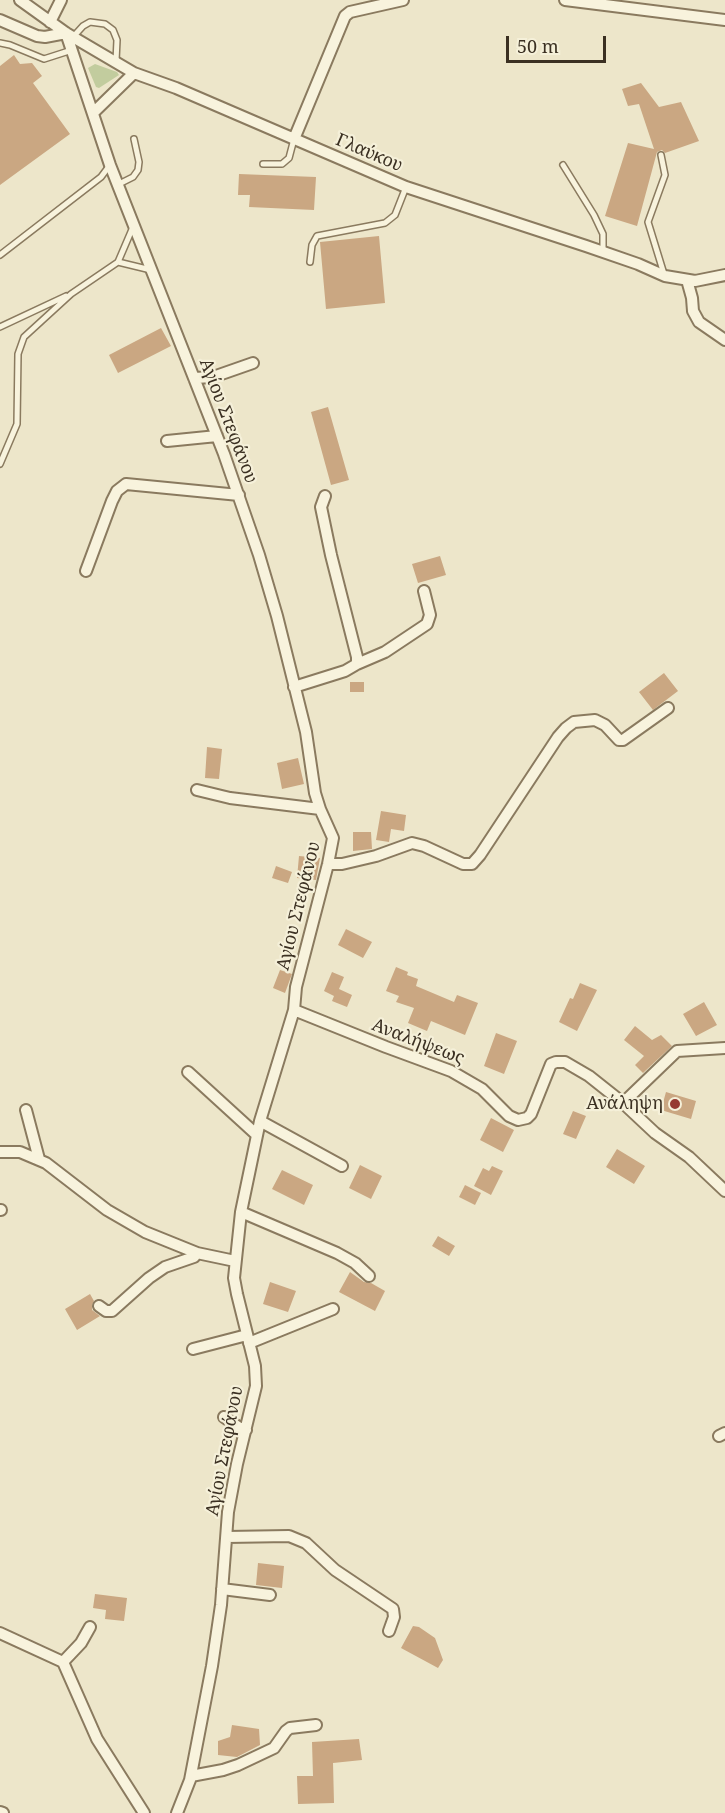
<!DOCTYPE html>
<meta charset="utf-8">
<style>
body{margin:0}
#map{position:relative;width:725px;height:1813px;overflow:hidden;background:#ede6ca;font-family:"Noto Serif",serif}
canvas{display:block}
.scale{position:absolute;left:506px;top:36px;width:100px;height:27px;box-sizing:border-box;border:3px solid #3b3022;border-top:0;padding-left:8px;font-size:18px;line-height:21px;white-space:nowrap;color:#3b3022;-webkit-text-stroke:4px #f5f0d9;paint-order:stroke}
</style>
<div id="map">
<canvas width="725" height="1813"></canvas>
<div class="scale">50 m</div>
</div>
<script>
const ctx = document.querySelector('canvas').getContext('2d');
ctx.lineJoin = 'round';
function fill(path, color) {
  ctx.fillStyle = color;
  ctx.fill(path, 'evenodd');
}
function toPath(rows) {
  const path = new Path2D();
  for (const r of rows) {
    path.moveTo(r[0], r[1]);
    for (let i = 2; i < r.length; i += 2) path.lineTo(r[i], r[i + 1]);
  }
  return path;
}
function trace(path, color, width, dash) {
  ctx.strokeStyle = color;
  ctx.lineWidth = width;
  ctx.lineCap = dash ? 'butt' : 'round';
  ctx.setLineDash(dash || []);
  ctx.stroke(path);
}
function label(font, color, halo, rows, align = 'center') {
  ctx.font = font + ' "Noto Serif",serif';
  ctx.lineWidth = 4.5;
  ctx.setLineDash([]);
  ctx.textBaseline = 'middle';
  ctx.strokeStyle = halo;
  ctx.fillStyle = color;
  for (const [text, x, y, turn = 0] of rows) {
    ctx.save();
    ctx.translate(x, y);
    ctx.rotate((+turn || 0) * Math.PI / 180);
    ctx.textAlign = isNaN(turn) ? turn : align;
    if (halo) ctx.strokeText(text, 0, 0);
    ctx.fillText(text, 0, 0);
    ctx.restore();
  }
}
fill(toPath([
 [95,64,117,72,119,75,99,88,96,87,88,68]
]), '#c2cc9e');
fill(toPath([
 [14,55,20,64,32,63,42,76,33,83,70,134,0,185,0,66],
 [641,83,659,107,681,102,699,141,665,153,662,150,657,152,637,226,605,216,628,143,654,149,639,104,628,106,622,89],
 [239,174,316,177,314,210,249,207,250,195,238,195],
 [379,236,385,303,326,309,320,242],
 [161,328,171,346,118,373,109,355],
 [328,407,349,480,331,485,311,412],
 [440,556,446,575,418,583,412,564],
 [664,673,678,691,653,710,639,692],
 [350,682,364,682,364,692,350,692],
 [207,747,222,749,219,779,205,778],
 [298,758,304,784,282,789,277,763],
 [381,811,406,815,404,831,391,829,389,842,376,840],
 [353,832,371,832,372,849,353,851],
 [299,856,320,858,316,880,297,878],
 [276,866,292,872,288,883,272,878],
 [346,929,372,942,363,958,338,945],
 [396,967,408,972,407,975,418,979,416,986,454,1002,457,995,478,1003,465,1035,431,1021,427,1031,408,1023,414,1008,396,1002,399,996,386,991],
 [280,970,292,974,285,993,273,988],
 [332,972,344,977,339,989,352,995,347,1007,332,1001,334,996,324,991],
 [580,983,597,990,577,1031,559,1022,570,998,573,999],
 [704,1002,717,1025,696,1036,683,1014],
 [635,1026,652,1040,661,1035,672,1046,643,1073,635,1065,644,1056,624,1040],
 [496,1033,517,1041,504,1074,484,1066],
 [666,1092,696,1101,691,1119,661,1110],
 [573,1111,586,1116,576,1139,563,1134],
 [491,1118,514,1130,503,1152,480,1140],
 [617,1149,645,1166,634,1184,606,1167],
 [360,1165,382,1176,371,1199,349,1188],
 [492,1166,503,1171,491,1195,474,1186,483,1168,489,1171],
 [282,1170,313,1185,304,1205,272,1189],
 [465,1185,481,1193,475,1205,459,1197],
 [438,1236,455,1246,449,1256,432,1246],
 [350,1272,364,1282,371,1283,385,1291,375,1311,339,1292],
 [270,1282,296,1291,288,1312,263,1304],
 [90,1294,94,1301,92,1305,92,1310,100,1316,77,1330,65,1309],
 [258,1563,284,1566,282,1588,256,1585],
 [95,1594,127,1598,124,1621,105,1619,106,1610,93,1608],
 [413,1626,419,1627,435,1638,443,1660,438,1668,401,1648],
 [232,1725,259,1729,260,1745,237,1757,218,1755,218,1741,230,1737],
 [359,1739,362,1760,333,1763,334,1803,298,1804,297,1776,313,1776,312,1742]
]), '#caa782');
const lane = toPath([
 [73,37,83,26,90,22,105,24,113,30,117,40,116,61],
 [0,43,10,45,44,59,72,50],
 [661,155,665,175,648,222,664,274],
 [263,164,282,164,289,158,294,139],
 [563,165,594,215,603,234,603,252],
 [117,185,133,177,138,170,139,162,134,139],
 [0,255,101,177,110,165],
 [118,262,133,227],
 [310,262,312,245,317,236,385,223,395,215,406,187],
 [0,327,66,296],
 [0,464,17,424,18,354,24,337,71,294,118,262,151,270]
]);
const street = toPath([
 [20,0,66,33,134,73,176,88,406,187,586,246,638,264,665,276,695,281,725,275],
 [565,0,725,20],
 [0,20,37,36,45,37,66,33,110,165,224,454,259,555,277,616,306,732,315,793,320,809,333,838,328,864,296,987,294,1010,260,1121,241,1212,234,1278,237,1294,255,1366,256,1386,237,1464,228,1512,221,1605,212,1666,190,1780,177,1813],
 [50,22,61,0],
 [93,113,134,73],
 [294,139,345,16,350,12,403,0],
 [687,280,692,298,693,311,699,322,725,340],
 [194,378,213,377,253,363],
 [167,441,217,436],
 [325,496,321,507,331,555,357,657,357,664],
 [86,571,112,501,117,491,126,484,239,495],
 [294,687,345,671,357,664,385,652,427,624,430,615,424,591],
 [197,790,230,798,320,809],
 [328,864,342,864,376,856,412,843,424,846,463,864,472,864,480,855,558,737,566,728,574,722,595,720,605,725,619,740,623,740,668,708],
 [294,1010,386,1047,451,1071,482,1089,509,1116,518,1120,527,1118,531,1114,551,1064,556,1062,565,1062,589,1076,623,1103,655,1133,689,1157,725,1191],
 [188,1072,257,1135],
 [623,1103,677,1051,725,1048],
 [26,1110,39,1159],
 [260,1121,342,1166],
 [0,1152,20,1152,46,1163,107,1210,145,1232,197,1253,235,1261],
 [0,1210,1,1210],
 [241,1212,337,1253,355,1263,369,1276],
 [99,1306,106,1311,112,1311,149,1278,165,1267,194,1257,197,1253],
 [249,1343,333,1309],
 [193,1349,247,1335],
 [224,1417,240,1428,246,1430],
 [719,1436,725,1433],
 [227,1537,289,1536,306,1543,335,1570,393,1609,394,1617,389,1631],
 [222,1589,270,1595],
 [0,1633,63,1662,97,1739,144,1813],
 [63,1662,81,1643,90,1627],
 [191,1776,223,1770,238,1765,274,1748,286,1731,290,1728,316,1725],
 [0,1812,3,1813]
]);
trace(lane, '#8a7a5f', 8);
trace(street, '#8a7a5f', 14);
trace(lane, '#f8f3dd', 5);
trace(street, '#f8f3dd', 10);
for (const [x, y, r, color] of [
 [675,1104,6,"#963a31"]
]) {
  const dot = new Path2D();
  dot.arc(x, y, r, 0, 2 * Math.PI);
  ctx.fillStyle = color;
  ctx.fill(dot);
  trace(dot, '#f5f0d9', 2);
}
label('18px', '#3b3022', '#f5f0d9', [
 ["Γλαύκου",369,153,23],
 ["Αγίου Στεφάνου",228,421,69],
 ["Αγίου Στεφάνου",299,906,-76],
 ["Αναλήψεως",418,1042,21],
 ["Αγίου Στεφάνου",225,1451,-79]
]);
label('18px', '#3b3022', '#f5f0d9', [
 ["Ανάληψη",663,1104]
], 'right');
</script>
